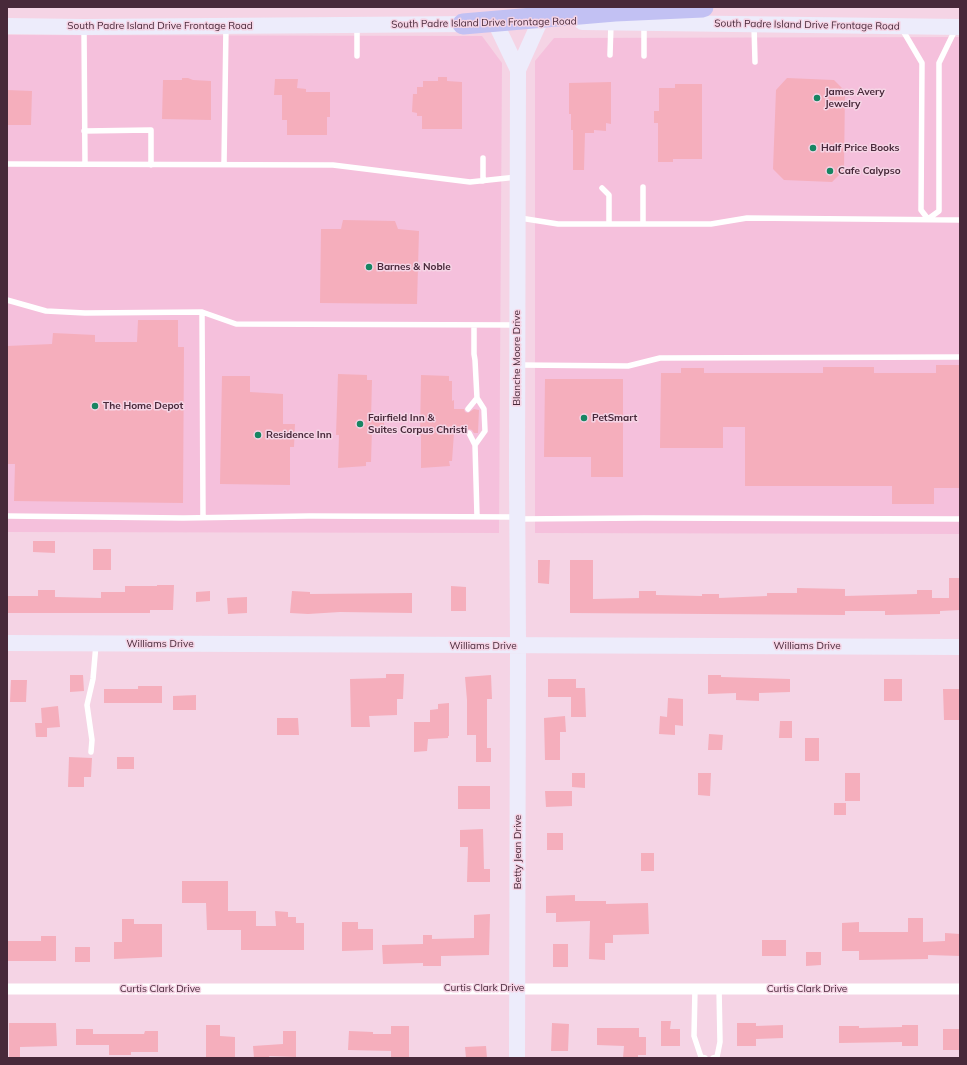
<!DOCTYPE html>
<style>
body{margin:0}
#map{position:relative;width:967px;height:1065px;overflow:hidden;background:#f5d4e5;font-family:Mulish,sans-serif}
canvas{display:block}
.frame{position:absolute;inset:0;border:8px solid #48293a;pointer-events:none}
</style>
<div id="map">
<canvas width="967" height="1065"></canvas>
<div class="frame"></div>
</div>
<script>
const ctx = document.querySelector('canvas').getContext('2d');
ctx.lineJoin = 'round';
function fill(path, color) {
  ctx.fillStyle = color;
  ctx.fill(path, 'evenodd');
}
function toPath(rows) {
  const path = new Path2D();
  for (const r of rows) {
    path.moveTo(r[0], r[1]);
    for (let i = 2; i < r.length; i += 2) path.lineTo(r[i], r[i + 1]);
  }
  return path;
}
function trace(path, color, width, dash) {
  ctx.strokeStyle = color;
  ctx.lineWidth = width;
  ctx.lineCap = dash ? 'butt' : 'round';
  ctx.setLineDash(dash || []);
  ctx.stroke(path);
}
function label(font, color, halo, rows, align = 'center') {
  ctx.font = font + ' Mulish,sans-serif';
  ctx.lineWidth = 3;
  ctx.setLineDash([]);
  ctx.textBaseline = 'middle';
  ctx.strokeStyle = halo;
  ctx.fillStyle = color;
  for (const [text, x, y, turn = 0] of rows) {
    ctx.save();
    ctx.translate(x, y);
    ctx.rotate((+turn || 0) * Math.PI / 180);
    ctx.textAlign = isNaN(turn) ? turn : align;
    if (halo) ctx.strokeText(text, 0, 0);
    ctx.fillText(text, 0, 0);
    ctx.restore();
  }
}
fill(toPath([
 [7,35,482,36,502,63,499,533,7,532],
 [960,37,960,534,535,533,535,61,554,38]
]), '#f5c0dc');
fill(toPath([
 [438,77,447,77,447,81,462,82,462,129,422,129,422,116,417,116,417,113,412,112,413,94,417,94,417,87,423,87,423,81,438,81],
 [182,78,188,78,193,80,211,81,211,120,162,119,163,80,182,80],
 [787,78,834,80,845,91,844,170,832,182,784,180,773,169,776,90],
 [275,79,298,79,297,88,306,89,306,92,330,92,330,117,327,117,327,135,287,135,287,120,282,120,282,95,274,95],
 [611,82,611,124,606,123,606,131,594,130,594,133,585,133,584,170,573,170,573,130,571,130,571,114,569,114,569,83],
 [675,84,702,84,702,159,673,159,673,162,658,162,658,123,654,123,654,111,659,111,659,88,675,88],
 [7,90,32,91,31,125,7,125],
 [343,220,395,221,398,229,419,231,417,304,320,303,321,229,341,229],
 [138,320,178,320,178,347,184,347,183,503,14,501,15,464,7,464,7,346,52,344,53,333,95,335,95,342,137,342],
 [936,365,960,365,960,488,934,488,934,504,892,504,892,486,745,486,745,427,723,427,723,448,660,448,661,373,681,373,681,368,704,368,704,373,823,373,823,367,874,367,874,373,936,373],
 [338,374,367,375,367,380,372,380,371,420,384,420,384,429,372,429,371,462,366,462,366,466,338,468,339,435,336,435],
 [421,375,449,376,449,381,452,381,452,401,454,400,454,409,464,409,465,412,468,413,474,409,479,410,478,433,474,433,472,430,469,429,466,430,465,433,454,433,452,461,449,461,450,466,421,468,421,435,420,435],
 [222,376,250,376,250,392,283,394,283,424,295,424,294,447,290,447,290,485,220,484],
 [545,379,623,379,623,477,591,477,591,457,544,457],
 [33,541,55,541,55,553,33,552],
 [93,549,111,549,111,570,93,570],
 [538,560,550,560,549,584,538,583],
 [570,560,593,560,593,599,639,598,639,591,656,591,656,595,702,596,702,594,719,594,719,598,767,596,767,593,797,593,797,588,845,589,845,596,917,594,917,590,932,590,932,598,949,598,949,578,960,578,960,610,940,611,940,614,885,615,885,611,845,611,845,615,570,613],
 [157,585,174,585,173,610,150,610,150,613,7,613,7,596,38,596,38,590,55,590,55,597,101,598,101,592,125,592,125,586,157,586],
 [451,586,466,587,466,611,451,611],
 [210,591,210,601,196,602,196,592],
 [292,591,310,592,310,594,412,593,412,613,340,612,308,614,290,613],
 [247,597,247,613,228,614,227,598],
 [386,674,404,674,403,699,397,699,397,715,369,716,370,727,351,727,350,679,386,678],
 [70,675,83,675,84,691,70,692],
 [491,675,492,699,487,699,487,748,491,748,491,762,476,762,476,735,467,735,467,700,465,677],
 [708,675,721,675,721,677,790,679,790,692,759,693,759,701,736,700,736,693,708,694],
 [548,679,576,679,576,688,585,688,586,717,571,717,571,697,548,697],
 [884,679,902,679,902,701,884,701],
 [11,680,27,680,26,702,10,702],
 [138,686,162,686,162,703,104,703,104,689,138,689],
 [943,689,960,689,960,720,944,720],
 [196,695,196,710,173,710,173,696],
 [668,698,683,699,683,726,675,725,675,735,659,734,660,716,667,717],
 [449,703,449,736,448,736,448,738,428,739,427,751,414,752,414,722,430,722,430,710,438,709,438,704],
 [58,706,60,727,47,728,47,737,36,737,35,723,42,723,41,708],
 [565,716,566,732,560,732,560,760,545,760,544,718],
 [277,718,298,718,299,735,277,735],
 [780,721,792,721,792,738,779,738],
 [709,734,723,735,722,750,708,750],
 [805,738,819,738,819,761,805,761],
 [69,757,92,758,91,777,84,777,84,787,68,787],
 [117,757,134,757,134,769,117,769],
 [572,773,585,773,585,788,572,787],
 [698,773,711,773,710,796,698,795],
 [845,773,860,773,860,801,845,801],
 [458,786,490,786,490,809,458,809],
 [545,791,572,791,572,806,546,807],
 [834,803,846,803,846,815,834,815],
 [483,829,484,869,490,869,490,882,467,882,468,847,460,847,460,830],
 [547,833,563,833,563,850,547,850],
 [641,853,654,853,654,871,641,871],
 [182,881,228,881,228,911,256,911,256,926,276,926,275,911,288,912,288,917,296,917,296,923,304,923,304,950,241,950,241,930,207,930,206,903,182,903],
 [575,895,575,901,606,901,606,904,648,903,649,934,613,935,613,943,605,943,605,960,589,959,590,921,556,922,556,913,546,913,546,896],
 [490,914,489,955,441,956,441,966,423,966,423,963,383,964,382,945,423,944,423,935,432,935,432,939,474,938,474,915],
 [908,918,923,918,923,942,945,941,945,933,960,934,960,956,928,955,928,959,859,960,859,951,842,951,842,923,859,922,859,932,908,932],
 [122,919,134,919,134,924,162,924,162,957,114,959,114,942,122,942],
 [342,922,358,922,358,929,373,929,373,950,342,951],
 [41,936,56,936,56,961,7,961,7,941,41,941],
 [762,940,786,940,786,956,762,956],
 [553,944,568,944,568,967,553,967],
 [75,947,90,947,90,962,75,962],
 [806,952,821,952,821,965,806,966],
 [661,1021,671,1021,670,1029,680,1029,680,1046,661,1046],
 [9,1023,56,1023,57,1046,20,1047,20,1058,9,1058],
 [552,1023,569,1024,568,1051,551,1051],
 [737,1023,756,1023,756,1026,783,1025,783,1038,756,1039,756,1046,737,1046],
 [206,1025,220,1025,220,1036,235,1037,235,1058,206,1058],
 [902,1025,918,1025,918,1046,902,1046,902,1042,839,1043,839,1026,859,1026,859,1028,902,1027],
 [391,1026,409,1026,409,1058,391,1058,391,1051,348,1050,349,1031,373,1032,373,1034,391,1034],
 [597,1028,639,1028,639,1037,646,1037,646,1055,638,1055,638,1058,623,1058,624,1046,597,1045],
 [76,1029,93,1029,93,1034,144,1034,145,1031,158,1031,158,1052,131,1052,131,1055,109,1055,109,1045,76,1045],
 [943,1029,960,1029,960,1050,943,1050],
 [283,1031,296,1031,296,1057,269,1056,270,1058,254,1058,253,1046,283,1044],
 [486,1046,487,1058,466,1058,465,1047]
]), '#f5aebc');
trace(toPath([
 [754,25,755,62],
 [84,29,85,164],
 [902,29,922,63,921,210,928,219,939,211,939,63,956,28],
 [610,55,611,23],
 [357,56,357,26],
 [644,56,644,24],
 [84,131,151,130,151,165],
 [7,164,333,165,470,182,517,177],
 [224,164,226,27],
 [483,181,483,158],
 [602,188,609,195,609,224],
 [520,218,558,224,711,224,747,218,960,220],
 [643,224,643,187],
 [7,300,46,311,85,313,202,312,236,324,517,325],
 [202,312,203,517],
 [474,325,474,354,475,360,477,398,484,409,485,431,475,445,477,516],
 [519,365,628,366,660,358,960,357],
 [468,409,477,398],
 [469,433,475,445],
 [7,516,183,518,309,516,515,517],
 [518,519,644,518,960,519],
 [91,752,92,740,87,705,93,679,96,644],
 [695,989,694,1036,701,1057,705,1058],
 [713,1058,717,1057,720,1042,719,988]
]), '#fff', 5.5);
trace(toPath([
 [7,989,960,989]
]), '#fff', 11);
trace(toPath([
 [582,22,960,27],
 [496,24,518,70],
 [7,26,84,27,473,24],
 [7,643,960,647],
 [517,1058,518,646,517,469,518,70,540,21]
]), '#edecfb', 16);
trace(toPath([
 [463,24,615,11,703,7]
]), '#c2c1f3', 21);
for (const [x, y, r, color] of [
 [817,98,4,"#178562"],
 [813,148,4,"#178562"],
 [830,171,4,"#178562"],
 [369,267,4,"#178562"],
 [95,406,4,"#178562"],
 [584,418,4,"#178562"],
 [360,424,4,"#178562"],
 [258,435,4,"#178562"]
]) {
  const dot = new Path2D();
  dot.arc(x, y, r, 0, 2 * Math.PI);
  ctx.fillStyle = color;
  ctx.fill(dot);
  trace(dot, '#f5d4e5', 1.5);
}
label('10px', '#48293a', '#f5d4e5', [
 ["South Padre Island Drive Frontage Road",484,23,-1],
 ["South Padre Island Drive Frontage Road",807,25,1],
 ["South Padre Island Drive Frontage Road",160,26],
 ["Blanche Moore Drive",517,358,-90],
 ["Williams Drive",160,644],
 ["Williams Drive",483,646],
 ["Williams Drive",807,646],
 ["Betty Jean Drive",518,852,-90],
 ["Curtis Clark Drive",484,988],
 ["Curtis Clark Drive",160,989],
 ["Curtis Clark Drive",807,989]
]);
label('bold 10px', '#48293a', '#f5d4e5', [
 ["James Avery",825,92],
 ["Jewelry",825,104],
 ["Half Price Books",821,148],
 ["Cafe Calypso",838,171],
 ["Barnes & Noble",377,267],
 ["The Home Depot",103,406],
 ["Fairfield Inn &",368,418],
 ["Suites Corpus Christi",368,430],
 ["PetSmart",592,418],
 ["Residence Inn",266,435]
], 'left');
</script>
